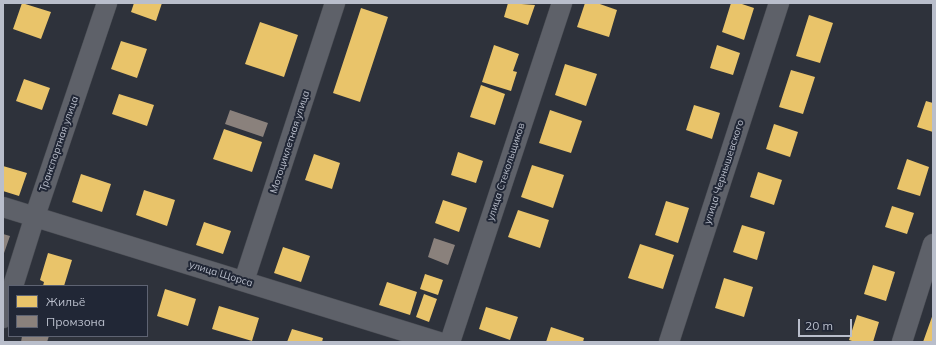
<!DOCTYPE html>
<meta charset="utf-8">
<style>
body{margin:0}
#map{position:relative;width:936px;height:345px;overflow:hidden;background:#2e323b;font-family:Mulish,sans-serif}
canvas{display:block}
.frame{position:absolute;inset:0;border:4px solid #b9becb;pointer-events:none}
.legend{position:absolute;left:8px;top:285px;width:140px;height:52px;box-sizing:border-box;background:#212736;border:1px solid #5e6372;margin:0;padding:5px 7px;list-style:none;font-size:12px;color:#b9becb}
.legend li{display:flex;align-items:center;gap:8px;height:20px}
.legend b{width:20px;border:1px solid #5e6372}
.scale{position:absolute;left:798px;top:319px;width:54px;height:18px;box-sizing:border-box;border:2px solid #b9becb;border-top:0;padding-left:5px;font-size:12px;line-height:14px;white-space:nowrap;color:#b9becb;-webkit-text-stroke:3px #212736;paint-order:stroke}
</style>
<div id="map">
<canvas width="936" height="345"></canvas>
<div class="frame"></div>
<ul class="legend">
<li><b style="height:11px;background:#e9c46a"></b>Жильё</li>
<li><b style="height:11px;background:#8a817c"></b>Промзона</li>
</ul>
<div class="scale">20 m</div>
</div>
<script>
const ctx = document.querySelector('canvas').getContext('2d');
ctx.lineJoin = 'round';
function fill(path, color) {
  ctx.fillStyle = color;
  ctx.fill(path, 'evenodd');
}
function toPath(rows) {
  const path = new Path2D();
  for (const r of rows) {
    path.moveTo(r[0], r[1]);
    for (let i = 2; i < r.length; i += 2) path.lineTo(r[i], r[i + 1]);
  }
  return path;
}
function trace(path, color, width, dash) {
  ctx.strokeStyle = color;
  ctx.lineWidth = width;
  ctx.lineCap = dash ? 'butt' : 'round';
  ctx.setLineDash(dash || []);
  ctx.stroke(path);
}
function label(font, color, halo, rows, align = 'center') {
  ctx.font = font + ' Mulish,sans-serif';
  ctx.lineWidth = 4;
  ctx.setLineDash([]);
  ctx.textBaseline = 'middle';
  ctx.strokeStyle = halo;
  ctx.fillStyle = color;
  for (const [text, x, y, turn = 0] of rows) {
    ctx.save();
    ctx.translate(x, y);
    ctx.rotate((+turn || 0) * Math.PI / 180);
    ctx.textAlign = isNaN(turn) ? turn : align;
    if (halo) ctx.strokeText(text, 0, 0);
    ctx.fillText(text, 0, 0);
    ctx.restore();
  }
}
fill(toPath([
 [22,3,51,12,41,39,13,29],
 [134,3,162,3,156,21,131,12],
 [508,3,535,5,528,25,504,17],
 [585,3,597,3,617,10,609,37,577,27],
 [731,3,739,3,754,8,744,40,722,32],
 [361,8,388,17,360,102,333,93],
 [809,15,833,23,820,63,796,56],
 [260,22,298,35,284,77,245,64],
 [121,41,147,49,137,78,111,69],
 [494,45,519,54,513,71,517,72,511,91,482,82],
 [717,45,740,53,733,75,710,68],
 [565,64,597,74,586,106,555,95],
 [791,70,815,77,803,114,779,107],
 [24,79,50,88,42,110,16,101],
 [481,85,505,94,495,125,470,117],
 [119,94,154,105,147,126,112,114],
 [926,101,933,103,933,132,917,127],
 [694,105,720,113,712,139,686,130],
 [550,110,582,121,571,153,539,143],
 [774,124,798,132,790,157,766,149],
 [224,129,262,142,252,172,213,159],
 [458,152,483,161,476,183,451,175],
 [314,154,340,163,332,189,305,180],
 [907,159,929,167,920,196,897,189],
 [532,165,564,175,553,208,521,197],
 [3,166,27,173,19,196,3,191],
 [758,172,782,180,774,205,750,197],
 [81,174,111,184,102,212,72,202],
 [144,190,175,200,167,226,136,215],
 [443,200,467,208,459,232,435,223],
 [666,201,689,208,678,243,655,235],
 [892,206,914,213,907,234,885,227],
 [518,210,549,220,540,248,508,237],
 [204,222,231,231,223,254,196,245],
 [742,225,765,232,757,260,733,252],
 [640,244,674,255,663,289,628,278],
 [283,247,310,256,301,282,274,273],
 [48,253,72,260,64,286,43,286,44,282,40,280],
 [873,265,895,272,886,301,864,294],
 [425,274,443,280,438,295,420,289],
 [724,278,753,287,744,317,715,308],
 [387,282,417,292,410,315,379,305],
 [165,289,196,299,188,326,157,316],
 [424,294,437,299,429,322,416,317],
 [219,306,259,318,252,341,212,329],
 [486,307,518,317,510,340,479,329],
 [933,314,933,342,923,342],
 [857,315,879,322,873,342,855,342,849,340],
 [551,327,584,338,583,342,546,342],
 [292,329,323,338,322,342,287,342]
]), '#e9c46a');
fill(toPath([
 [230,110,268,123,263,137,225,124],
 [3,234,10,236,3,256],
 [434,238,455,245,448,265,428,257],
 [22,336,49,336,47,342,21,342]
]), '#8a817c');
const street = toPath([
 [3,207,439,342],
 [244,281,335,3],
 [13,286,35,216,107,3],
 [3,318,9,298],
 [450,342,562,3],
 [669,342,779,3],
 [902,342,933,244]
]);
trace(street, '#4a4d54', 21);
trace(street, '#5e6169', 20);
label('10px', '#b9becb', '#212736', [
 ["Мотоциклетная улица",290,142,-72],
 ["Транспортная улица",59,144,-71],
 ["улица Стекольщиков",506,172,-72],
 ["улица Чернышевского",724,172,-72],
 ["улица Щорса",221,274,17]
]);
</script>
